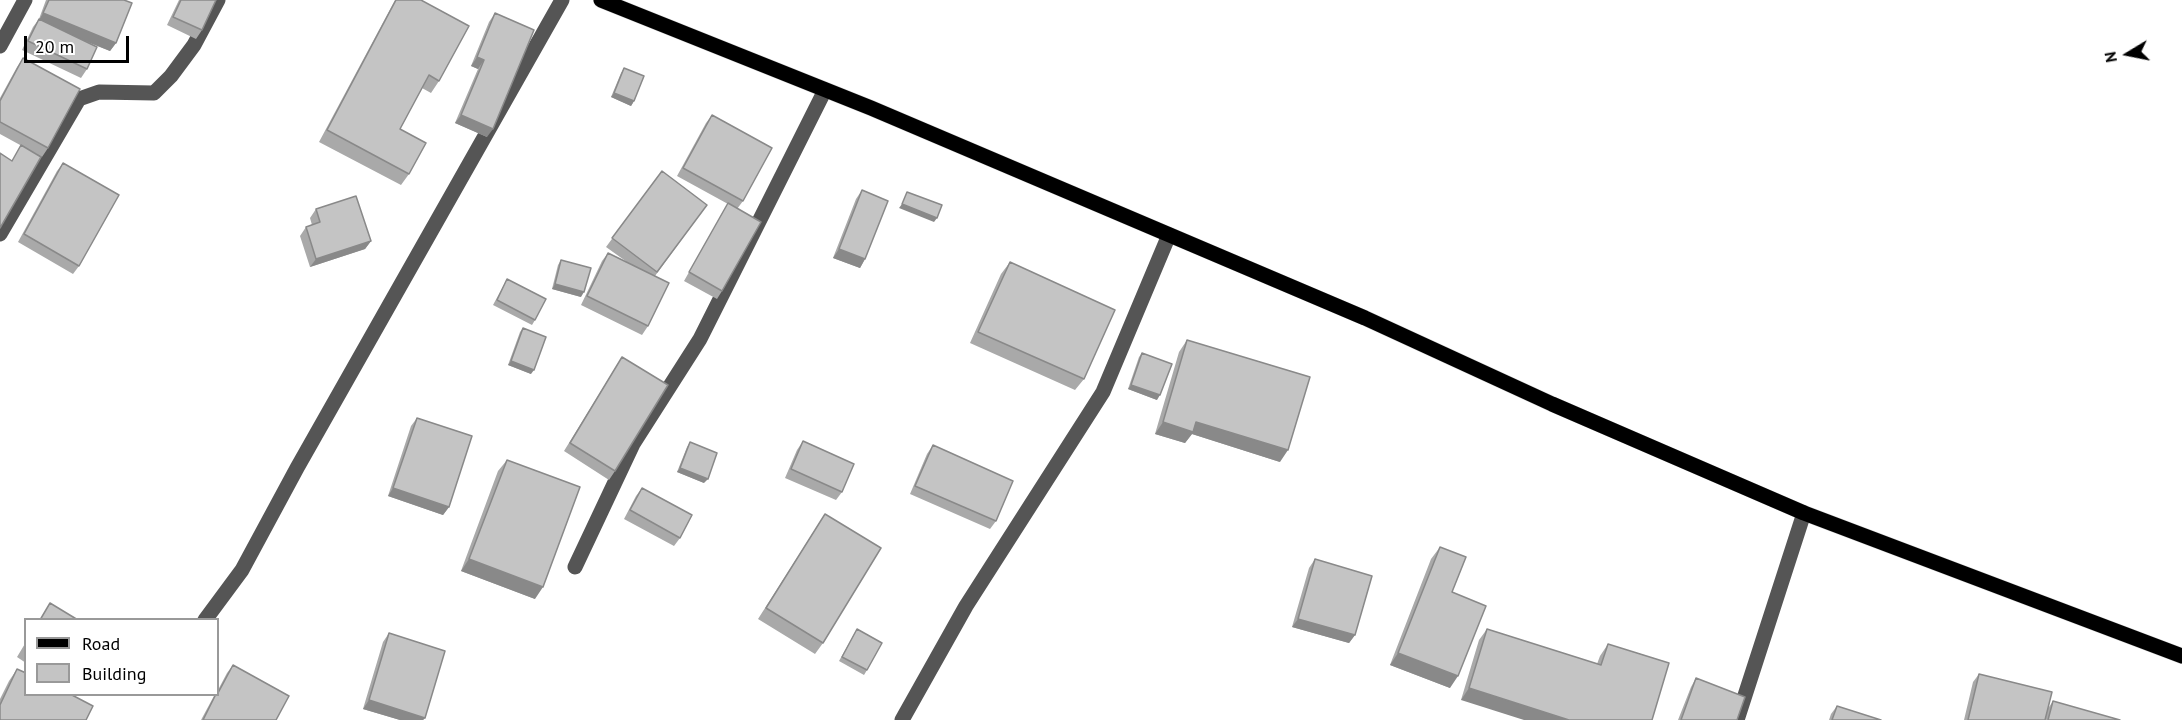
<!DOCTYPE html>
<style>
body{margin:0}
#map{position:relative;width:2182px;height:720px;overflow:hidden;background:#fff;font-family:"PT Sans",sans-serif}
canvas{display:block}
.legend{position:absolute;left:24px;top:618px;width:195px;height:78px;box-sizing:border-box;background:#fff;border:2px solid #999;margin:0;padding:8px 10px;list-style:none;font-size:18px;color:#000}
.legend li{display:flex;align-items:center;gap:12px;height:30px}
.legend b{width:30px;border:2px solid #999}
.north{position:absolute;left:2098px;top:24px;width:60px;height:60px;-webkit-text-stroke:4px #fff;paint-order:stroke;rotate:260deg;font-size:16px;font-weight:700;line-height:24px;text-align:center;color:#000}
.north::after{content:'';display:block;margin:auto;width:21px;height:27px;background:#000;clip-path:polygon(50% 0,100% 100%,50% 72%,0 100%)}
.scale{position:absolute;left:24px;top:36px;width:105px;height:27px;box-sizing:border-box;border:3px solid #000;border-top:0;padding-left:8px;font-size:18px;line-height:21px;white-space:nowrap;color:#000;-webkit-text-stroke:4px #fff;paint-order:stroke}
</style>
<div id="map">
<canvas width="2182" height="720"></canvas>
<ul class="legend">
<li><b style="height:8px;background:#000"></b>Road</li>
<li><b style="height:16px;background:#c4c4c4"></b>Building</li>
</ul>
<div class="north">N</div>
<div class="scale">20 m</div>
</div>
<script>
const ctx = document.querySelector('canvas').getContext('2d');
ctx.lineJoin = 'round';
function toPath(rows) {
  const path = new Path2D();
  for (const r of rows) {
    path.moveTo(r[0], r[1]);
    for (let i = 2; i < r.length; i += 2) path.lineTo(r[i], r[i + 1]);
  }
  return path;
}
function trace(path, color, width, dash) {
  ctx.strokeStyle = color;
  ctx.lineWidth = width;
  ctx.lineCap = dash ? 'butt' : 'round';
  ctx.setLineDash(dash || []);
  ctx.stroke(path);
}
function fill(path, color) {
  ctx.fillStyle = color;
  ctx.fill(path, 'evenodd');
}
const major = toPath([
 [601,0,871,108,1365,318,1552,404,1804,513,2182,656]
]);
trace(major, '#dbdbdb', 16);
trace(toPath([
 [0,46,25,0],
 [0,234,79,99,99,92,154,93,171,76,194,45,218,0],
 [575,567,633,444,700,339,825,90],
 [205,620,242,570,297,468,562,0],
 [902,720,966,606,1103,392,1169,235],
 [1737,720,1804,513]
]), '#555', 15);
trace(major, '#000', 15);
fill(toPath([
 [46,0,124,0,116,43,110,51,85,41,87,69,81,78,22,50,33,27,39,19],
 [179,0,216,0,202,30,196,39,167,25],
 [395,0,421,0,439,81,431,93,422,88,400,129,409,174,401,185,319,142],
 [495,13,487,137,455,123,478,69,471,66,489,22],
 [23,58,48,148,42,157,0,134,0,98,17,67],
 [624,68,634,101,631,106,611,97,621,73],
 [712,115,743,201,737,209,722,291,717,299,684,281,723,212,728,204,677,176,706,123],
 [63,163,79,266,73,274,18,242,57,171],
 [662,171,707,205,655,276,648,326,642,335,581,305,602,261,608,253,627,262,606,247],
 [862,190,865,259,860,268,833,258,856,199],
 [316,209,371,241,365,249,310,267,300,236,306,227,312,225,310,218],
 [561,260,581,297,552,289,558,265],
 [1010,262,1084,379,1075,390,970,343,1001,274],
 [507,279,535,320,532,325,493,305],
 [523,328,531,374,508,365,520,332],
 [1187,340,1280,462,1192,434,1185,443,1155,434,1179,352],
 [1142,353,1157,400,1128,389,1139,357],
 [622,357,615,471,609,480,564,451],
 [417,418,449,507,443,515,388,496,411,426],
 [803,441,842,492,836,500,785,478,797,450],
 [690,442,704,483,677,472,687,447],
 [933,445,996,521,990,529,910,494,927,454],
 [507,460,535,599,461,571,498,471],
 [642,488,680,538,674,546,624,519,636,496],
 [825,514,823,643,815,654,758,619],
 [1440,547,1452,592,1450,688,1390,665,1431,559],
 [1315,559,1355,635,1349,643,1292,627,1309,568],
 [857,629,867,670,864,675,839,661],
 [1487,629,1597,664,1600,656,1608,644,1669,663,1461,700,1479,640],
 [389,633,425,718,423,720,400,720,363,709,383,642],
 [26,642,26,663,17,657],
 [233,665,276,720,201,720,215,694,218,694,218,690,227,673],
 [17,669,0,720,0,699,9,681],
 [1979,674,2047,710,2053,701,2120,720,1964,720,1973,682],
 [1696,678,1737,720,1678,720,1691,687],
 [1837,706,1881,720,1829,720,1831,714]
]), '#a9a9a9');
fill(toPath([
 [43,13,116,43,110,51,38,22],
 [477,57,484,60,478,69,471,66],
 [614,93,634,101,631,106,611,97],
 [461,115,493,129,487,137,455,123],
 [902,204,937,218,934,222,899,208],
 [371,241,365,249,310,267,316,259],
 [839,249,865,259,860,268,833,258],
 [555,284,584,292,581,297,552,289],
 [511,361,534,370,531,374,508,365],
 [1131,385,1160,395,1157,400,1128,389],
 [1163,422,1196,422,1288,450,1280,462,1192,434,1185,443,1155,434],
 [680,468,708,479,704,483,677,472],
 [393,488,449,507,443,515,388,496],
 [469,559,543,587,535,599,461,571],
 [1298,619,1355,635,1349,643,1292,627],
 [1398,653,1458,676,1450,688,1390,665],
 [1469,688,1569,720,1524,720,1461,700],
 [369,700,425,718,423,720,400,720,363,709]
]), '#898989');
const building = toPath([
 [49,0,124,0,132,3,116,43,43,13,49,0],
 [181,0,216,0,202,30,173,17,181,0],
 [396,0,421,0,469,26,439,81,429,75,400,129,426,143,409,174,327,130,396,0],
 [495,13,534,30,493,129,461,115,484,60,477,57,495,13],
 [39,19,97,47,87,69,28,41,39,19],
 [23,58,80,89,48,148,0,122,0,101,23,58],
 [624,68,644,76,634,101,614,93,624,68],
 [712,115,772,148,743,201,683,168,712,115],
 [21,145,41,157,0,228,0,153,12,161,21,145],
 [63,163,119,195,79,266,24,234,63,163],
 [662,171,707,205,657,272,612,238,662,171],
 [862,190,888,201,865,259,839,249,862,190],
 [907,192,942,205,937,218,902,204,907,192],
 [356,196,371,241,316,259,306,227,320,222,316,209,356,196],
 [728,203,761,222,722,291,689,272,728,203],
 [608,253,669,283,648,326,587,296,608,253],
 [561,260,591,268,584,292,555,284,561,260],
 [1010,262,1115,310,1084,379,978,332,1010,262],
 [507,279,546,299,535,320,497,300,507,279],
 [523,328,546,337,534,370,511,361,523,328],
 [1187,340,1310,377,1288,450,1196,422,1193,432,1163,422,1187,340],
 [1142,353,1172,364,1160,395,1131,385,1142,353],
 [622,357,668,385,615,471,570,443,622,357],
 [417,418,472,436,449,507,393,488,417,418],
 [803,441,854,464,842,492,791,469,803,441],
 [690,442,717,453,708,479,680,468,690,442],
 [933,445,1013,481,996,521,915,486,933,445],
 [507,460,580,487,543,587,469,559,507,460],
 [642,488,692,515,680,538,630,510,642,488],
 [825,514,881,548,823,643,766,608,825,514],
 [1440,547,1466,557,1452,592,1486,606,1458,676,1398,653,1440,547],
 [1315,559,1372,576,1355,635,1298,619,1315,559],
 [50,603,78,620,40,620,50,603],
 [857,629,882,643,867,670,842,657,857,629],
 [1487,629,1601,665,1608,644,1669,663,1652,720,1569,720,1469,688,1487,629],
 [389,633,445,651,425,718,369,700,389,633],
 [233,665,289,696,276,720,203,720,216,694,218,694,218,693,233,665],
 [17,669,26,673,26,694,70,694,93,706,86,720,0,720,0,705,17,669],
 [1979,674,2052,692,2045,720,1968,720,1979,674],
 [1696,678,1745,697,1737,720,1681,720,1696,678],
 [2053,701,2120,720,2048,720,2053,701],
 [1837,706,1881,720,1832,720,1837,706]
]);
fill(building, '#c4c4c4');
trace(building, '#898989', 1.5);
</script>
